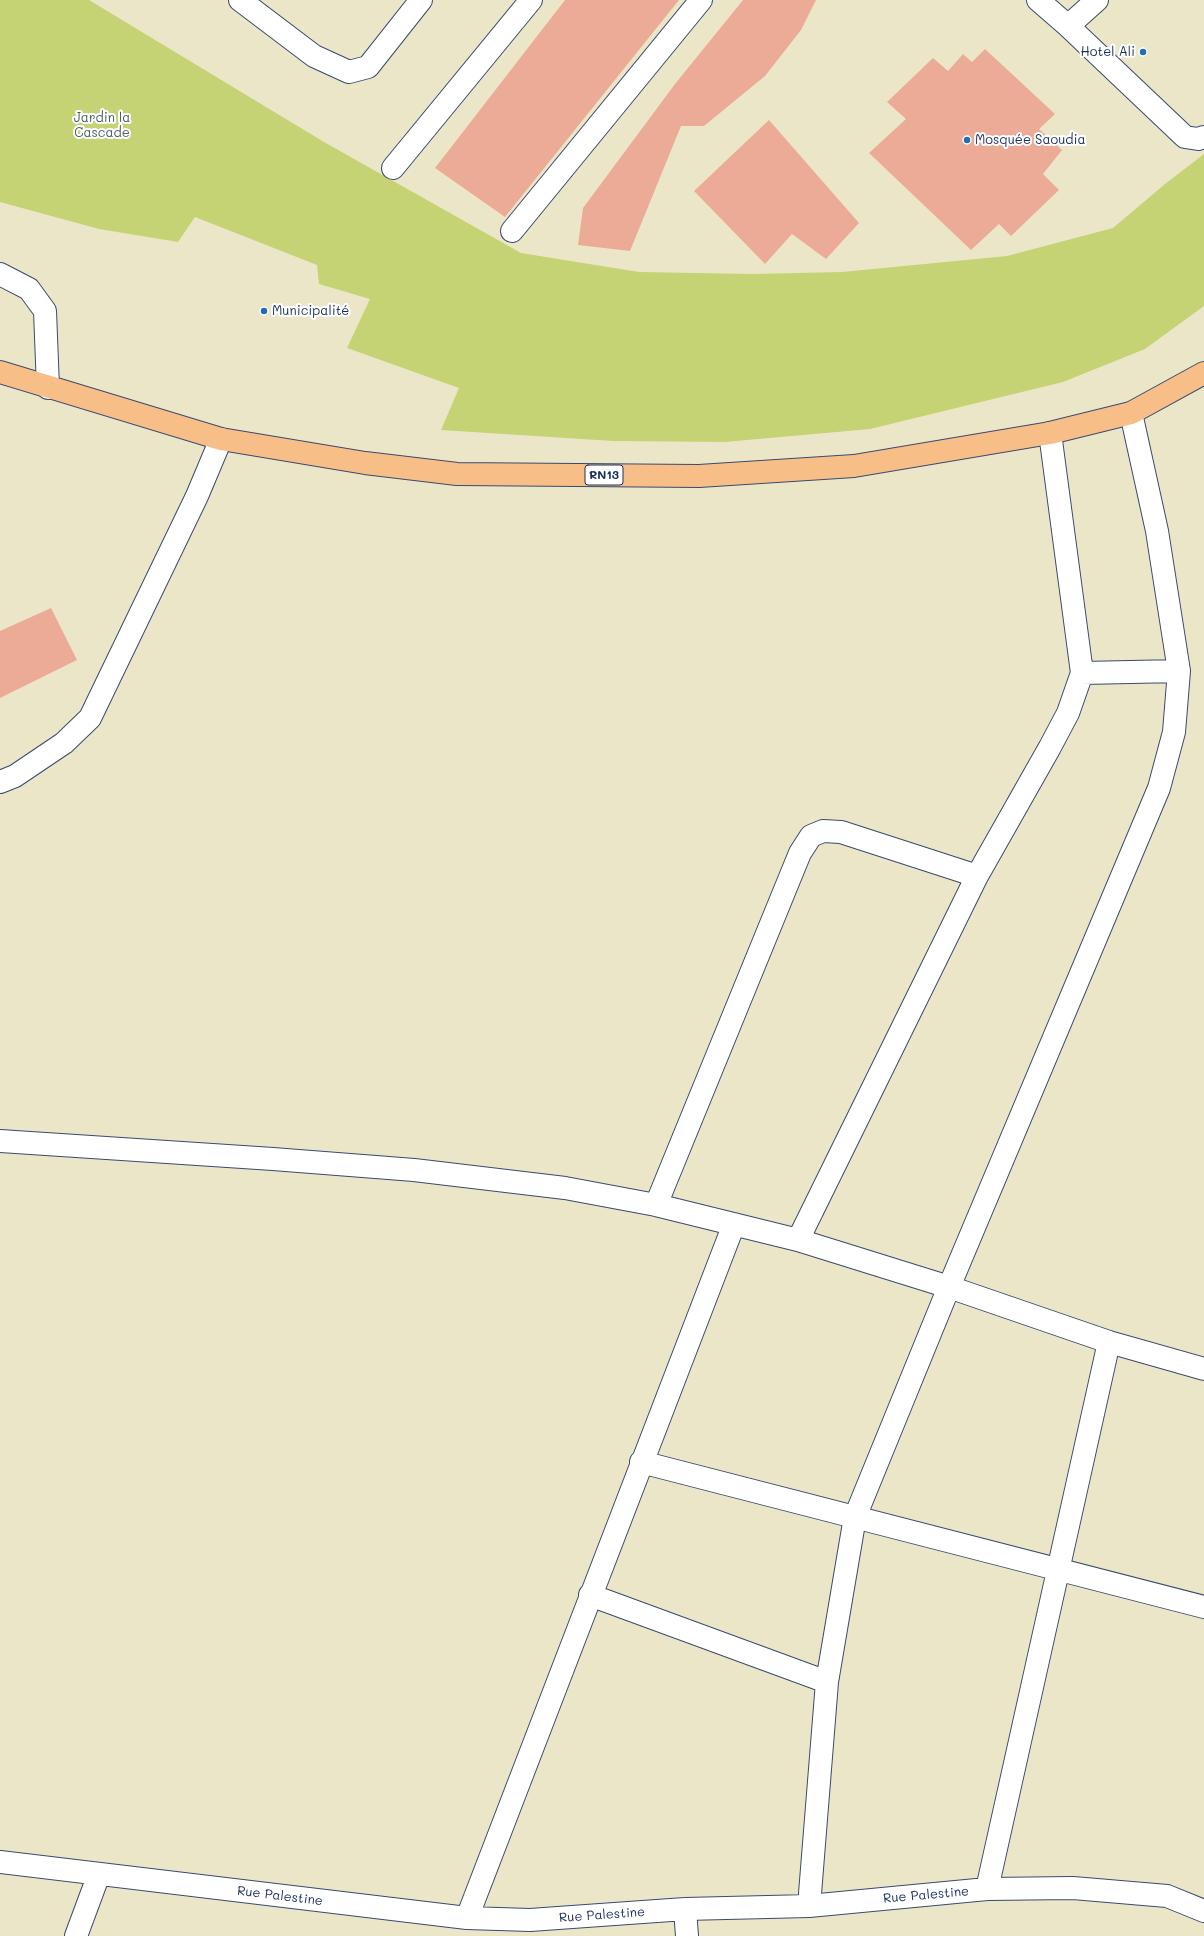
<!DOCTYPE html>
<meta charset="utf-8">
<style>
body{margin:0}
canvas{display:block;background:#ece6c9}
</style>
<canvas width="1204" height="1936"></canvas>
<script>
const ctx = document.querySelector('canvas').getContext('2d');
ctx.lineJoin = 'round';
function fill(path, color) {
  ctx.fillStyle = color;
  ctx.fill(path, 'evenodd');
}
function toPath(rows) {
  const path = new Path2D();
  for (const r of rows) {
    path.moveTo(r[0], r[1]);
    for (let i = 2; i < r.length; i += 2) path.lineTo(r[i], r[i + 1]);
  }
  return path;
}
function trace(path, color, width, dash) {
  ctx.strokeStyle = color;
  ctx.lineWidth = width;
  ctx.lineCap = dash ? 'butt' : 'round';
  ctx.setLineDash(dash || []);
  ctx.stroke(path);
}
function label(font, color, halo, rows, align = 'center') {
  ctx.font = font + ' Mali,sans-serif';
  ctx.lineWidth = 4;
  ctx.setLineDash([]);
  ctx.textBaseline = 'middle';
  ctx.strokeStyle = halo;
  ctx.fillStyle = color;
  for (const [text, x, y, turn = 0] of rows) {
    ctx.save();
    ctx.translate(x, y);
    ctx.rotate((+turn || 0) * Math.PI / 180);
    ctx.textAlign = isNaN(turn) ? turn : align;
    if (halo) ctx.strokeText(text, 0, 0);
    ctx.fillText(text, 0, 0);
    ctx.restore();
  }
}
fill(toPath([
 [0,0,89,0,324,142,521,253,639,272,753,274,842,272,1007,256,1113,228,1165,184,1204,154,1204,306,1145,349,1063,382,870,429,725,442,613,441,441,430,459,388,347,348,370,299,319,284,317,265,195,217,178,242,99,229,0,202]
]), '#c6d374');
fill(toPath([
 [565,0,679,0,505,217,435,168],
 [743,0,816,0,801,30,765,76,704,126,681,126,630,251,578,245,583,208,675,84],
 [985,49,1055,114,1039,129,1062,150,1043,174,1059,190,1011,236,999,224,971,250,869,153,906,119,887,102,933,58,948,71,963,54,972,62],
 [769,120,859,223,826,259,792,234,765,264,694,191],
 [51,608,77,660,0,698,0,631]
]), '#ecab97');
const minor = toPath([
 [240,0,314,56,349,72,368,67,421,0],
 [1038,0,1068,26,1185,137,1198,139,1204,137],
 [1068,26,1097,0],
 [393,168,531,0],
 [512,231,701,0],
 [0,274,29,289,45,311,48,388],
 [1082,673,1179,671],
 [0,782,15,776,64,743,90,718,197,496,221,439],
 [0,1141,273,1159,414,1170,565,1188,656,1205,798,1240,949,1287,1109,1342,1204,1369],
 [656,1205,800,853,811,836,823,831,841,832,977,876],
 [798,1240,977,876,1050,747,1068,713,1082,673,1050,433],
 [641,1462,1204,1607],
 [590,1595,827,1682],
 [0,1862,467,1918,530,1920,685,1909,809,1906,987,1889,1073,1888,1167,1896,1204,1911],
 [987,1889,1109,1342],
 [809,1906,827,1682,855,1517,949,1287,1159,788,1174,732,1179,671,1157,531,1131,413],
 [685,1909,687,1936],
 [467,1918,734,1224],
 [76,1936,99,1874]
]);
const major = toPath([
 [0,372,221,439,365,463,457,474,699,476,854,466,1050,433,1131,413,1204,373]
]);
trace(minor, '#3a4a6e', 24);
trace(major, '#3a4a6e', 24);
trace(minor, '#fff', 22);
trace(major, '#f7be87', 22);
for (const [x, y, r, color] of [
 [1143,52,4,"#1f6fb2"],
 [967,140,4,"#1f6fb2"],
 [264,311,4,"#1f6fb2"]
]) {
  const dot = new Path2D();
  dot.arc(x, y, r, 0, 2 * Math.PI);
  ctx.fillStyle = color;
  ctx.fill(dot);
  trace(dot, '#fff', 1.5);
}
for (const [x, y, w] of [
 [604,475,38]
]) {
  const box = new Path2D();
  box.roundRect(x - w / 2, y - 10, w, 20, 3);
  ctx.fillStyle = '#fff';
  ctx.fill(box);
  trace(box, '#1b2f5e', 1);
}
label('bold 12px', '#1b2f5e', null, [
 ["RN13",604,475]
]);
label('13px', '#1b2f5e', '#fff', [
 ["Hotel Ali",1135,52,"right"],
 ["Mosquée Saoudia",975,140],
 ["Municipalité",272,311]
], 'left');
label('13px', '#4e6065', '#fff', [
 ["Jardin la",102,118],
 ["Cascade",102,133]
]);
label('13px', '#1b2f5e', '#fff', [
 ["Rue Palestine",926,1895,-5],
 ["Rue Palestine",280,1896,7],
 ["Rue Palestine",602,1915,-4]
]);
</script>
